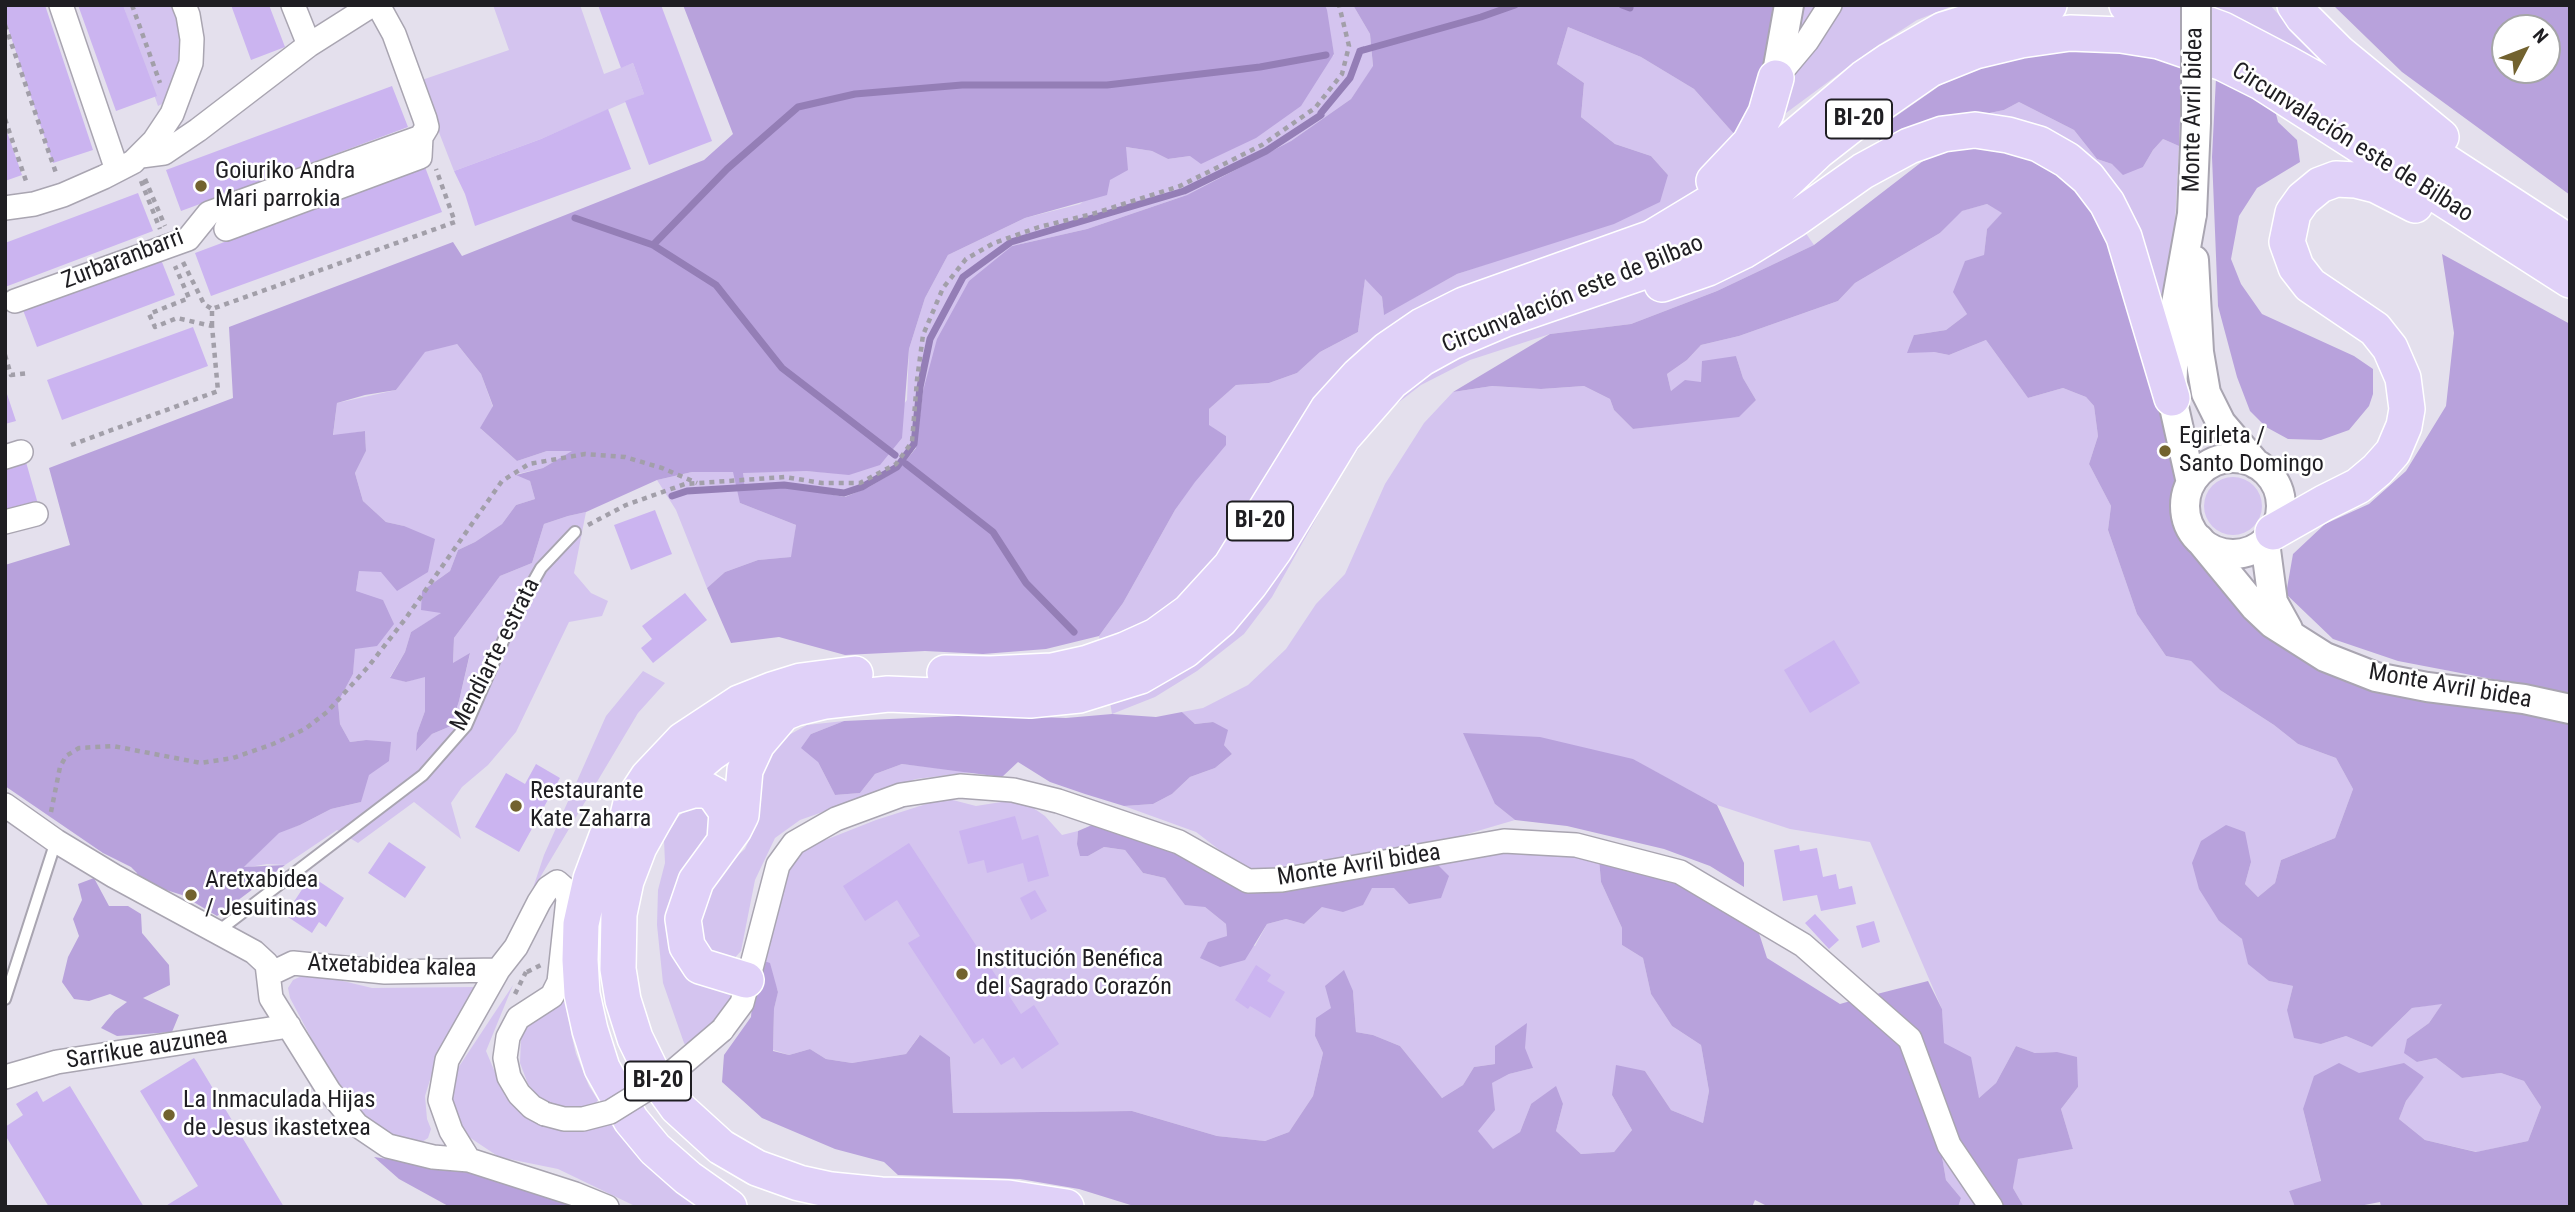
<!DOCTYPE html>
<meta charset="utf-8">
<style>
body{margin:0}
#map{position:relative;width:2575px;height:1212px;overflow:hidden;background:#e4e0ed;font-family:"Roboto Condensed",sans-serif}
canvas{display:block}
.frame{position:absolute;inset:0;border:7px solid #1f1e22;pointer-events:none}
.north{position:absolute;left:2491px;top:14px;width:70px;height:70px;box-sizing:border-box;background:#fff;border:2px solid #a5a5a7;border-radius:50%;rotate:48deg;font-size:19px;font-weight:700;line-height:28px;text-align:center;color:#1f1e22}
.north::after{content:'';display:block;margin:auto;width:24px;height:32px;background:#72622f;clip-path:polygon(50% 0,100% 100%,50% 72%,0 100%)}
</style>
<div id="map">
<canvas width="2575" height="1212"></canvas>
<div class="frame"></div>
<div class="north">N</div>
</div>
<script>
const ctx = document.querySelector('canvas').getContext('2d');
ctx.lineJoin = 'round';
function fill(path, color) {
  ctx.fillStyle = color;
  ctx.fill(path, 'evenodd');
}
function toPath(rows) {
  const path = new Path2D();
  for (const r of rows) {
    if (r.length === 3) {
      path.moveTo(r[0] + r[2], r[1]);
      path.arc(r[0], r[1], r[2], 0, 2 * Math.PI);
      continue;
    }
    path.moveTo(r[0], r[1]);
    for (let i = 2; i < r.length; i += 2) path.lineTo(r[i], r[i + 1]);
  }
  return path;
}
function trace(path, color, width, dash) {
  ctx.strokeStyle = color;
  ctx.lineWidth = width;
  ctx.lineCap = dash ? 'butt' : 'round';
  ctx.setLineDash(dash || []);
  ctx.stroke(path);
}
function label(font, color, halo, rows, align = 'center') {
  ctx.font = font + ' "Roboto Condensed",sans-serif';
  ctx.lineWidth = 5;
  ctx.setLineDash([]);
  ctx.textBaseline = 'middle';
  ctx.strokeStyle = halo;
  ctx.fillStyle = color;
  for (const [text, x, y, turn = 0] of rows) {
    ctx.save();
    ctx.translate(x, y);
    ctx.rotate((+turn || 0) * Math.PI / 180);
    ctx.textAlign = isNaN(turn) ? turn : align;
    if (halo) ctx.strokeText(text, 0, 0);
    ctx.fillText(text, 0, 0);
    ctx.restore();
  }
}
fill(toPath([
 [123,5,171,5,181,22,182,71,168,101,158,106],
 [493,5,580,5,604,74,633,63,644,94,541,139,454,171,419,81,509,50],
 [1325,5,1353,5,1370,34,1373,67,1351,99,1291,141,1187,195,1087,229,1012,246,923,391,916,447,899,469,869,487,845,497,791,487,740,503,796,525,792,557,758,560,725,572,707,588,676,510,657,480,692,472,806,471,849,474,907,400,909,349,925,298,948,255,1025,218,1080,204,1110,180,1126,147,1152,151,1168,159,1190,156,1334,55],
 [1774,5,1955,5,1917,20,1874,48,1744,144,1814,245,1717,291,1631,324,1550,334,1470,360,1421,385,1390,409,1365,439,1340,476,1272,597,1244,634,1197,671,1155,697,1112,714,1099,636,1123,603,1175,510,1226,436,1209,426,1209,409,1236,385,1269,383,1297,373,1320,352,1358,332,1365,278,1382,297,1384,314,1457,274,1507,257,1668,175,1651,156,1615,144,1581,117,1584,83,1557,64,1568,27,1641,57,1694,89,1743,144,1774,53],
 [2223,5,2270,5,2304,43,2357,89,2214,7],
 [2019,102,2074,130,2097,159,2112,164,2143,167,2153,150,2163,139,2179,146,2174,240,2161,325,2148,253,2137,228,1965,118,2004,110],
 [1987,204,2003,213,1987,229,1984,256,1965,262,1954,292,1967,314,1946,330,1914,335,1934,352,1949,355,1986,340,2028,398,2063,388,2086,397,2094,406,2098,436,2089,464,2111,506,2108,530,2137,614,2166,656,2191,661,2220,690,2274,725,2298,744,2336,758,2353,789,2335,838,2281,860,2275,883,2258,897,2245,884,2251,862,2219,921,2242,939,2269,981,2293,986,2287,1010,2321,1044,2346,1036,2372,1047,2412,1008,2443,1003,2429,1023,2407,1039,2417,1062,2436,1058,2462,1078,2501,1073,2524,1081,2541,1107,2528,1141,2477,1152,2425,1140,2399,1119,2406,1101,2424,1076,2303,1109,2321,1182,2289,1191,2295,1207,2024,1207,2013,1188,2017,1159,2073,1149,2061,1109,2078,1087,2057,1052,2035,1053,2016,1046,1996,1083,1979,1098,1943,1043,1942,1009,1870,842,1790,829,1717,805,1632,759,1495,804,1515,820,1423,847,1273,873,1247,871,1196,832,1124,806,1153,804,1172,794,1190,777,1215,768,1232,754,1224,745,1213,722,1195,724,1182,712,1203,708,1248,685,1286,649,1316,604,1345,574,1385,484,1424,423,1453,392,1492,386,1541,389,1584,386,1610,399,1614,410,1633,429,1681,423,1756,400,1743,378,1736,356,1701,382,1671,391,1667,374,1687,360,1701,345,1739,336,1838,301,1855,283,1940,233,1961,211],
 [456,343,481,374,493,407,481,429,517,461,547,451,573,451,543,468,517,474,530,481,535,499,516,505,502,524,475,542,458,550,450,571,422,591,442,613,411,632,405,652,390,677,406,682,425,676,425,711,417,733,417,750,432,734,451,726,459,701,470,654,453,664,454,638,500,576,532,563,544,524,568,516,586,512,574,573,591,593,608,601,602,616,569,622,516,732,488,765,462,787,451,803,461,839,414,802,358,843,337,830,285,865,267,864,243,868,279,832,300,825,331,809,361,802,366,740,350,742,340,724,338,702,353,674,356,591,359,571,381,571,404,526,386,522,363,501,355,473,366,451,365,431,333,436,337,403,396,390,424,352],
 [2233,506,29],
 [643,671,665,683,638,713,532,891,544,855,606,716],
 [844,721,811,734,818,762,835,795,860,793,875,774,902,764,973,772,916,779,800,820,775,838,755,880,741,951,730,963,706,960,695,913,723,869,745,849,757,823,761,802,762,769,778,741,807,725],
 [945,798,976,806,1020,799,1045,816,1062,835,1078,831,1077,844,1088,856,1104,847,1125,850,1143,873,1165,878,1173,888,1205,907,1226,924,1227,936,1255,946,1267,924,1286,919,1304,924,1322,907,1372,888,1394,888,1436,863,1512,851,1553,852,1599,859,1601,882,1622,928,1622,945,1643,958,1651,994,1672,1026,1701,1045,1709,1091,1703,1123,1671,1110,1645,1071,1612,1095,1632,1130,1614,1152,1581,1154,1556,1131,1563,1104,1531,1104,1520,1132,1493,1150,1477,1132,1491,1083,1509,1074,1533,1068,1495,1064,1474,1067,1463,1085,1442,1098,1400,1046,1373,1035,1356,1032,1353,991,1331,1008,1315,1036,1323,1053,1313,1096,1289,1132,1265,1141,1217,1136,1132,1111,953,1113,950,1057,919,1036,906,1054,852,1063,826,1059,810,1049,789,1055,773,1050,774,1009,778,991,764,961,786,873,793,861,810,846,876,820],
 [693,803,709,805,719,819,678,900,731,994,727,1013,688,1049,684,1043,663,983,657,925,658,890,665,863,664,840,678,817],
 [565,967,571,1033,576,1054,589,1086,598,1100,591,1111,561,1110,542,1102,528,1084,520,1063,521,1038,525,1020],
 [306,974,322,976,372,988,475,987,437,1057,425,1096,427,1119,431,1129,428,1138,422,1142,407,1142,387,1133,356,1108,327,1068,290,998,288,988,293,980],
 [513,985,486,1051,505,1096,523,1115,547,1124,621,1117,704,1207,637,1207,558,1169,499,1157,469,1137,453,1110,450,1087,458,1068],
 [1940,1145,1979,1207,1958,1207,1961,1198,1946,1180]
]), '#d4c4ef');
fill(toPath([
 [683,5,1325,5,1327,10,1334,54,1301,106,1256,138,1201,164,1190,156,1168,159,1152,151,1126,147,1128,170,1110,180,1107,195,1025,218,948,255,925,298,909,349,902,438,880,465,849,475,806,471,743,473,745,490,791,487,845,497,869,487,899,469,916,448,923,391,937,339,969,281,1012,246,1087,229,1187,195,1291,141,1351,99,1373,66,1370,34,1353,5,1774,5,1774,53,1743,144,1694,89,1641,57,1568,27,1557,64,1584,83,1581,117,1615,144,1651,156,1668,175,1660,202,1614,224,1457,274,1384,315,1382,297,1365,279,1358,332,1320,352,1297,373,1269,383,1236,385,1209,409,1209,425,1226,436,1226,445,1195,482,1175,510,1123,603,1099,636,1046,649,983,654,925,651,845,655,779,637,731,643,707,588,725,572,758,560,791,557,796,525,740,503,733,472,692,472,657,480,586,512,568,516,544,524,532,563,500,576,454,638,453,663,470,653,459,701,451,726,432,734,416,751,417,733,425,711,425,677,406,682,390,678,405,652,411,632,441,613,421,610,422,591,450,571,458,550,475,542,502,524,516,505,535,499,530,481,516,475,543,468,572,451,547,451,517,461,480,428,493,406,481,374,457,344,425,352,396,390,365,395,337,403,333,435,365,431,366,451,355,473,363,501,386,522,404,526,435,539,428,572,397,591,381,572,359,571,356,591,383,600,394,624,377,646,355,649,353,674,338,702,340,724,350,742,366,740,391,742,389,761,369,775,361,802,331,809,300,825,279,833,244,867,285,865,217,916,182,895,138,881,137,873,131,867,103,853,5,786,5,565,70,545,49,468,233,398,229,327,453,242,462,256,704,160,733,134],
 [2333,5,2570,5,2570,195,2402,72],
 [2505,28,2547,28,2547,70,2505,70],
 [2060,43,2182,61,2179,146,2163,139,2153,150,2143,167,2123,175,2112,164,2097,159,2074,130,2019,102,2004,110,1965,118,1879,143,1879,128,1945,82,1977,69],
 [2216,78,2274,106,2278,122,2297,140,2300,162,2257,188,2239,216,2231,259,2241,284,2262,314,2354,356,2373,369,2373,394,2369,406,2349,430,2321,440,2288,439,2266,427,2250,411,2237,377,2218,306,2212,157],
 [1988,143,2048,157,2103,213,2180,476,2176,494,2178,518,2187,540,2310,658,2570,717,2570,1207,2381,1207,2380,1202,2354,1207,2295,1207,2289,1191,2321,1181,2303,1109,2314,1076,2339,1063,2359,1073,2404,1063,2424,1077,2406,1101,2399,1119,2425,1140,2476,1152,2528,1141,2541,1107,2524,1081,2501,1073,2462,1078,2436,1058,2417,1062,2404,1053,2407,1039,2429,1023,2442,1004,2412,1008,2372,1047,2346,1036,2321,1044,2294,1038,2287,1010,2293,986,2269,981,2248,964,2242,939,2219,921,2199,889,2192,863,2201,841,2226,825,2245,832,2251,862,2245,884,2258,897,2275,883,2281,860,2335,838,2353,789,2336,758,2298,744,2274,725,2220,690,2191,661,2166,656,2137,614,2108,530,2111,506,2089,464,2098,436,2094,406,2086,397,2063,388,2028,398,1986,340,1949,355,1934,352,1907,353,1914,335,1946,330,1967,314,1953,292,1965,261,1984,255,1987,229,2002,213,1987,204,1962,211,1940,233,1855,283,1838,301,1739,336,1701,345,1687,360,1667,374,1671,391,1685,380,1701,382,1702,361,1736,356,1743,378,1756,400,1739,417,1633,429,1614,410,1610,399,1584,386,1541,389,1492,386,1453,392,1550,334,1631,324,1717,291,1814,245,1923,161,1955,146],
 [2442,254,2570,324,2570,694,2398,661,2333,639,2286,594,2293,554,2325,524,2369,504,2406,471,2446,406,2454,333],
 [1182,712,1195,724,1213,722,1228,730,1224,745,1232,754,1215,768,1190,777,1172,794,1153,804,1124,806,1085,794,1050,782,1018,762,1002,777,902,764,875,774,860,793,835,795,818,762,801,748,811,734,844,721,980,715,1066,718,1112,714,1156,717],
 [1463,733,1540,737,1633,759,1717,805,1744,863,1744,887,1710,866,1664,849,1567,826,1515,820,1495,804],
 [1092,825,1112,828,1128,837,1181,854,1238,889,1258,892,1380,875,1419,864,1436,863,1449,876,1441,898,1409,904,1394,888,1372,888,1363,905,1343,912,1322,907,1304,924,1286,919,1267,924,1245,960,1220,967,1200,958,1208,942,1227,936,1226,924,1205,907,1185,905,1165,878,1143,873,1125,850,1104,847,1088,856,1080,856,1077,844,1078,831],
 [1599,859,1654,871,1756,924,1767,958,1840,1004,1854,1000,1903,1043,1940,1145,1946,1180,1961,1198,1958,1207,1769,1207,1755,1200,1752,1207,1137,1207,1079,1189,1020,1179,898,1175,884,1162,835,1149,762,1118,722,1082,724,1055,751,1017,753,993,764,961,770,963,778,992,774,1009,773,1051,789,1055,810,1049,826,1059,852,1063,906,1054,920,1035,950,1057,953,1113,1132,1111,1217,1136,1265,1141,1289,1132,1313,1096,1323,1053,1315,1036,1316,1018,1331,1008,1325,986,1344,970,1353,991,1356,1032,1373,1035,1400,1046,1442,1098,1463,1085,1474,1067,1495,1064,1495,1046,1527,1023,1525,1048,1533,1068,1509,1074,1492,1083,1495,1110,1478,1131,1493,1149,1520,1132,1531,1104,1556,1086,1563,1104,1556,1131,1581,1154,1614,1152,1632,1130,1612,1095,1616,1065,1645,1071,1671,1110,1703,1123,1709,1091,1701,1045,1672,1026,1651,994,1643,958,1622,945,1622,928,1601,882],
 [94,878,109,906,128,906,141,914,142,933,169,965,170,985,143,998,179,1015,172,1032,117,1036,101,1028,115,1011,127,1002,110,994,89,1001,74,999,62,982,68,957,79,936,73,919,82,900,78,884],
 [1928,981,1942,1009,1944,1043,1971,1057,1979,1098,1996,1083,2016,1046,2035,1053,2057,1052,2077,1057,2078,1087,2061,1109,2073,1149,2018,1159,2013,1188,2024,1207,1999,1207,1873,995],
 [374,1157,472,1171,503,1178,573,1207,450,1207,399,1179]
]), '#b8a2dc');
trace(toPath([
 [1622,5,1630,8],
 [1360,51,1481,17,1515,5],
 [1321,113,1350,78,1360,51,1363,50],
 [575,218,653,245,716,285,782,368,895,455],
 [653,245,727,169,798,107,855,94,962,85,1107,85,1260,67,1326,55],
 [906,464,993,532,1026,583,1074,632],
 [672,496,687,491,784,485,844,493,862,487,897,467,914,444,920,387,930,339,963,277,1011,242,1184,191,1266,151,1321,115]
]), '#947eb6', 7);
fill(toPath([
 [5,5,45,5,93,150,53,163,5,19],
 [78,5,123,5,157,96,116,111],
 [231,5,269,5,285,47,251,60],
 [598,5,661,5,712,141,649,165,625,101,644,94,633,63,621,68],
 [392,86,408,127,181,211,166,170],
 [608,109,631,169,475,226,465,194,454,171,541,139],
 [5,126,22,175,5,181],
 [425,167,442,212,211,296,195,253],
 [138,193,153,231,5,287,5,243],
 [160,257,175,295,37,347,23,310],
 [193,327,208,366,62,420,47,380],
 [5,388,16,421,5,424],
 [24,455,38,504,5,514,5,461],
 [655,510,672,554,631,570,614,525],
 [685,593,707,620,653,663,641,648,652,639,642,626],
 [1834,640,1860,683,1810,713,1784,670],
 [536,764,560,778,519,852,475,827,506,773,525,784],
 [1015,816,1022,840,1038,835,1049,876,1028,882,1023,863,987,873,984,860,968,864,959,831],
 [389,842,426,867,405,898,368,873],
 [909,843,1021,1014,1034,1005,1059,1044,1022,1069,1014,1057,1001,1065,983,1038,974,1044,908,943,920,936,897,900,865,921,843,886],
 [1799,845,1800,851,1817,848,1823,877,1836,874,1839,889,1852,886,1856,904,1821,911,1817,895,1783,901,1774,850],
 [311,876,344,898,326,927,319,922,312,933,285,915],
 [1035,890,1047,911,1031,920,1020,898],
 [1815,914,1839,940,1829,949,1805,923],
 [1874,921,1880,942,1862,948,1856,926],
 [1256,965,1271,975,1267,981,1285,992,1270,1018,1250,1006,1248,1009,1235,1000],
 [194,1058,197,1062,284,1207,164,1207,198,1186,140,1091],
 [70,1086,144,1207,49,1207,5,1135,5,1127,23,1115,16,1104,37,1091,43,1102]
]), '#cbb4f0');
const service = toPath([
 [217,932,423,775,466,726,514,616,541,568,575,532],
 [5,999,56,841]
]);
const minor = toPath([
 [61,5,117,170],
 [293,5,309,45],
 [1776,78,1807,41,1830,5],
 [141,156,164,153,198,130,309,45,372,5],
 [5,208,34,204,63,195,104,177,133,162,154,141,172,114,191,63,192,39,188,15,184,5],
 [226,229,420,157,421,137],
 [15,301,188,239,209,213,421,137,427,127,425,119,394,34,378,5],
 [5,457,21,452],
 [5,522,36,514],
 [5,805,56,841,114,876,254,952,267,964,271,998,329,1091,357,1125,388,1146,433,1157,469,1160,575,1194,607,1207],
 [270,974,293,963,385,972,498,970],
 [722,1030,742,1003,778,865,794,843,836,819,901,795,960,786,1013,790,1058,801,1179,842,1248,881,1282,880,1504,841,1576,845,1680,872,1803,945,1910,1039,1949,1145,1991,1207],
 [5,1077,57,1062,289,1026],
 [469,1160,451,1131,440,1100,447,1060,498,970,516,947,539,902,548,888,557,882,565,889,568,899,559,982,552,996,518,1018,508,1037,505,1058,509,1077,519,1094,532,1107,545,1114]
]);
const tertiary = toPath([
 [1776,78,1789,5],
 [2194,260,2199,352,2206,393,2221,423,2256,464],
 [2233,506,48],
 [2191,483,2172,398,2175,309,2192,214],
 [2199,539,2255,607,2273,624,2325,657,2376,677,2427,687,2524,699,2570,709],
 [2265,542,2273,602,2288,629]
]);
const primary = toPath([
 [2127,5,2185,16,2223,30,2288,64,2333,89,2570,243],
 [2295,5,2303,17,2339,53,2441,137],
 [1714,181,1750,143,1766,113,1776,78],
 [1662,284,1708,268,1743,251,1795,219,1863,171,1909,146,1943,134,1975,130,2008,135,2039,144,2067,160,2088,178,2107,203,2124,237,2172,398],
 [2273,532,2324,503,2358,486,2377,470,2393,452,2404,426,2407,409,2403,378,2390,348,2375,329,2310,285,2296,267,2287,242,2293,213,2303,199,2320,185,2336,179,2356,180,2376,185,2415,205],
 [945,673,990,674,1052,671,1088,663,1125,650,1156,636,1189,612,1231,566,1328,409,1358,376,1387,350,1422,326,1464,305,1652,238,1733,189,1864,78,1889,61,1943,30,1995,14,2049,5],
 [667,798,693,790,706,790,715,795,727,812,725,840],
 [607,836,591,879,581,924,580,960,582,994,590,1030,602,1068,631,1120,655,1149,688,1178,729,1207],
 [609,862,625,828,631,803,648,777,683,740,739,703,772,690,801,681,855,674],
 [746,980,700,966,687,946,683,919,696,881,734,829,741,815,745,770,757,744,780,717],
 [1066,1207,1008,1198,881,1195,831,1190,799,1183,757,1168,721,1147,677,1107,651,1071,635,1038,623,1000,618,969,619,914,626,881,639,847,653,822,667,798,689,772,710,754,733,738,759,723,796,708,825,701,888,694,1030,700,1079,695,1140,676,1185,650,1220,620,1250,584,1275,549,1343,437,1391,382,1422,358,1451,342,1505,319,1639,273,1721,234,1762,204,1818,151,1868,112,1930,69,1975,51,2021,40,2070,33,2121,35,2159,41,2223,63,2261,82,2570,280]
]);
trace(service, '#a9a5b1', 14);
trace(minor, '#a9a5b1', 26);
trace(tertiary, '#a9a5b1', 32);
trace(primary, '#fff', 38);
trace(toPath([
 [132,5,160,83],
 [5,25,57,176],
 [5,119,27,184],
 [145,179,165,226],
 [141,181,160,229],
 [183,262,204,304,212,309],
 [212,326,212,309,455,222,436,169],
 [5,355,11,375,30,373],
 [71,445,218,391,212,326,177,318,155,327,149,314,189,298,175,266],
 [588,525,626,505,685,484,785,477,822,483,860,483,896,464,912,442,917,380,923,335,943,288,966,259,994,243,1039,227,1092,214,1180,186,1262,145,1315,108,1342,74,1349,46,1339,5],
 [51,812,60,767,66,756,79,748,113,746,201,763,233,758,273,744,305,729,327,712,368,667,406,618,502,481,529,464,585,454,625,457,662,468,697,483],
 [527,972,541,965],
 [515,994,526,972]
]), '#a29fa9', 4.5, [5, 5]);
trace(service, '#fff', 10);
trace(minor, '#fff', 23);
trace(tertiary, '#fff', 28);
trace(primary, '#e0d1f8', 35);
const minorBridge = toPath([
 [545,1114,564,1119,583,1119,610,1112,668,1076,722,1030]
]);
const tertiaryBridge = toPath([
 [2192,214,2196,123,2196,5]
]);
trace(minorBridge, '#a9a5b1', 26, []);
trace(tertiaryBridge, '#a9a5b1', 32, []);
trace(minorBridge, '#fff', 23);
trace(tertiaryBridge, '#fff', 28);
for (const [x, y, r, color] of [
 [201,186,7,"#72622f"],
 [2165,451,7,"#72622f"],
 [516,806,7,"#72622f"],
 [191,895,7,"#72622f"],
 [962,974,7,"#72622f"],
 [169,1115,7,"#72622f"]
]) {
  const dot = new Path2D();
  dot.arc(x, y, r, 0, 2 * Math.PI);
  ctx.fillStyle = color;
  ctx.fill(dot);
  trace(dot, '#fff', 2.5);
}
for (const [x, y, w] of [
 [1859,119,66],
 [1260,521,66],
 [658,1081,66]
]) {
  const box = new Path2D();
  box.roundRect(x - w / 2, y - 19.5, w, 39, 5);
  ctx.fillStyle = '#fff';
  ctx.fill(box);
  trace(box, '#1f1e22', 2);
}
label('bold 23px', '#1f1e22', null, [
 ["BI-20",1859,119],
 ["BI-20",1260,521],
 ["BI-20",658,1081]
]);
label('24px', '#1f1e22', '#fff', [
 ["Monte Avril bidea",2194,110,-89],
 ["Circunvalación este de Bilbao",2352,143,32],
 ["Zurbaranbarri",123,260,-21],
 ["Circunvalación este de Bilbao",1573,295,-22],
 ["Mendiarte estrata",496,655,-63],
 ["Monte Avril bidea",2450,687,10],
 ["Monte Avril bidea",1359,866,-9],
 ["Atxetabidea kalea",392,967,2],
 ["Sarrikue auzunea",147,1049,-9]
]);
label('24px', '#1f1e22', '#fff', [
 ["Goiuriko Andra",215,172],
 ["Mari parrokia",215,200],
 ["Egirleta /",2179,437],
 ["Santo Domingo",2179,465],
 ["Restaurante",530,792],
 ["Kate Zaharra",530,820],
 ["Aretxabidea",205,881],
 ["/ Jesuitinas",205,909],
 ["Institución Benéfica",976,960],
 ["del Sagrado Corazón",976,988],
 ["La Inmaculada Hijas",183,1101],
 ["de Jesus ikastetxea",183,1129]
], 'left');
</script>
